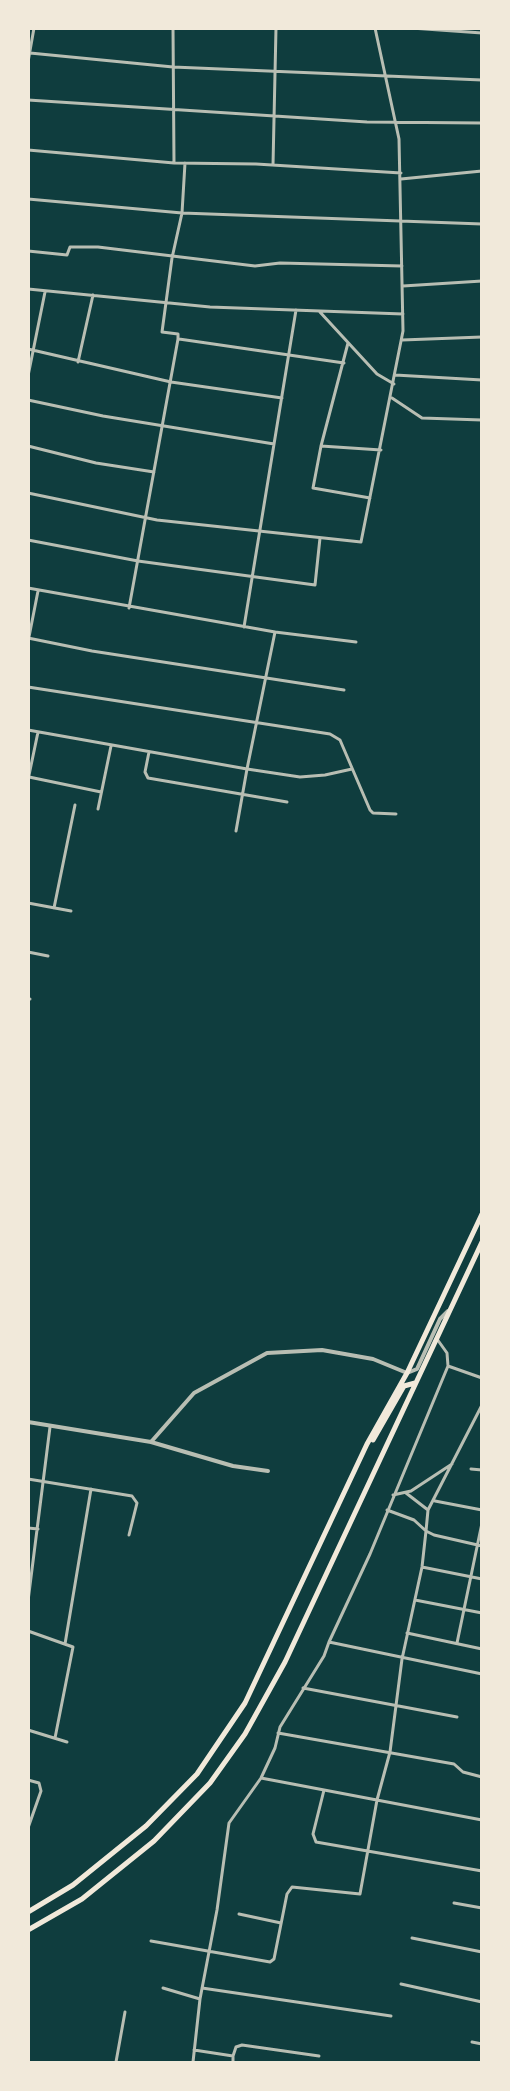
<!DOCTYPE html>
<style>
body{margin:0}
#map{position:relative;width:510px;height:2091px;overflow:hidden;background:#0f3d3e;font-family:"Libre Baskerville",serif}
canvas{display:block}
.frame{position:absolute;inset:0;border:30px solid #f1e9da;pointer-events:none}
</style>
<div id="map">
<canvas width="510" height="2091"></canvas>
<div class="frame"></div>
</div>
<script>
const ctx = document.querySelector('canvas').getContext('2d');
ctx.lineJoin = 'round';
function toPath(rows) {
  const path = new Path2D();
  for (const r of rows) {
    path.moveTo(r[0], r[1]);
    for (let i = 2; i < r.length; i += 2) path.lineTo(r[i], r[i + 1]);
  }
  return path;
}
function trace(path, color, width, dash) {
  ctx.strokeStyle = color;
  ctx.lineWidth = width;
  ctx.lineCap = dash ? 'butt' : 'round';
  ctx.setLineDash(dash || []);
  ctx.stroke(path);
}
trace(toPath([
 [173,28,174,163],
 [411,28,482,33],
 [30,53,173,67,482,80],
 [28,62,34,28],
 [28,100,367,122,482,123],
 [28,150,174,163,256,164,401,173],
 [273,165,276,28],
 [401,179,482,171],
 [28,199,182,213,482,224],
 [28,251,67,255,70,247,98,247,255,266,280,263,402,266],
 [403,286,482,281],
 [28,289,210,307,403,314],
 [319,311,377,374,394,384],
 [179,339,344,363],
 [402,340,482,337],
 [348,343,321,446,313,488,370,498],
 [28,349,171,382,282,398],
 [78,362,93,295],
 [395,375,482,380],
 [28,376,45,292],
 [392,398,422,418,482,420],
 [28,400,103,416,274,444],
 [28,446,96,463,154,472],
 [321,446,381,450],
 [28,493,157,520,361,542,403,331,399,139,375,28],
 [28,540,138,561,315,585,320,538],
 [28,588,275,632,356,642],
 [129,608,178,339,178,334,162,332,172,258,182,213,185,163],
 [244,627,296,310],
 [28,638,92,651,344,690],
 [28,642,38,591],
 [28,687,330,734,340,740,370,810,373,813,396,814],
 [28,730,247,769,275,632],
 [149,752,145,772,148,778,287,802],
 [29,777,101,792],
 [28,780,38,732],
 [98,809,111,746],
 [236,831,247,769,300,777,325,775,352,769],
 [28,903,71,911],
 [54,908,75,805],
 [28,952,48,956],
 [28,999,30,999],
 [448,1366,482,1378],
 [471,1469,482,1470],
 [28,1479,132,1496,137,1503,129,1535],
 [406,1493,428,1510],
 [393,1495,411,1491,452,1464],
 [435,1501,482,1510],
 [387,1510,414,1520,426,1531],
 [28,1528,38,1529],
 [426,1531,428,1510,482,1405],
 [422,1567,482,1579],
 [415,1600,482,1613],
 [28,1601,50,1427],
 [28,1631,73,1647,55,1738],
 [407,1633,482,1649],
 [329,1642,370,1554,448,1366,447,1353,437,1339],
 [457,1643,482,1523],
 [65,1644,91,1489],
 [303,1688,457,1717],
 [28,1730,67,1742],
 [278,1733,454,1764,463,1772,482,1777],
 [261,1778,482,1820],
 [28,1780,39,1783,41,1791,28,1828],
 [324,1790,313,1834,316,1842,482,1871],
 [454,1903,482,1908],
 [239,1914,281,1923],
 [412,1938,482,1952],
 [151,1941,270,1962,274,1959,287,1894,292,1887,360,1894,377,1800,390,1752,402,1659,422,1567,426,1531,434,1535,482,1546],
 [401,1984,482,2002],
 [163,1988,200,1999],
 [202,1988,391,2016],
 [472,2042,482,2044],
 [194,2050,233,2056,233,2062],
 [233,2056,236,2047,242,2045,319,2056],
 [116,2062,125,2012],
 [193,2062,200,1999,217,1910,229,1823,261,1778,275,1748,280,1727,324,1656,329,1642,482,1674]
]), '#b8beb3', 3);
trace(toPath([
 [28,1422,151,1442,233,1466,268,1471],
 [151,1442,194,1393,267,1353,322,1350,373,1359,407,1373,417,1369,440,1319,448,1311]
]), '#b8beb3', 4);
trace(toPath([
 [373,1440,404,1386,415,1383],
 [28,1912,73,1885,146,1826,197,1774,245,1703,367,1444,407,1373,482,1214],
 [28,1930,82,1899,154,1841,210,1783,245,1734,285,1662,482,1242]
]), '#f1e9da', 5);
</script>
